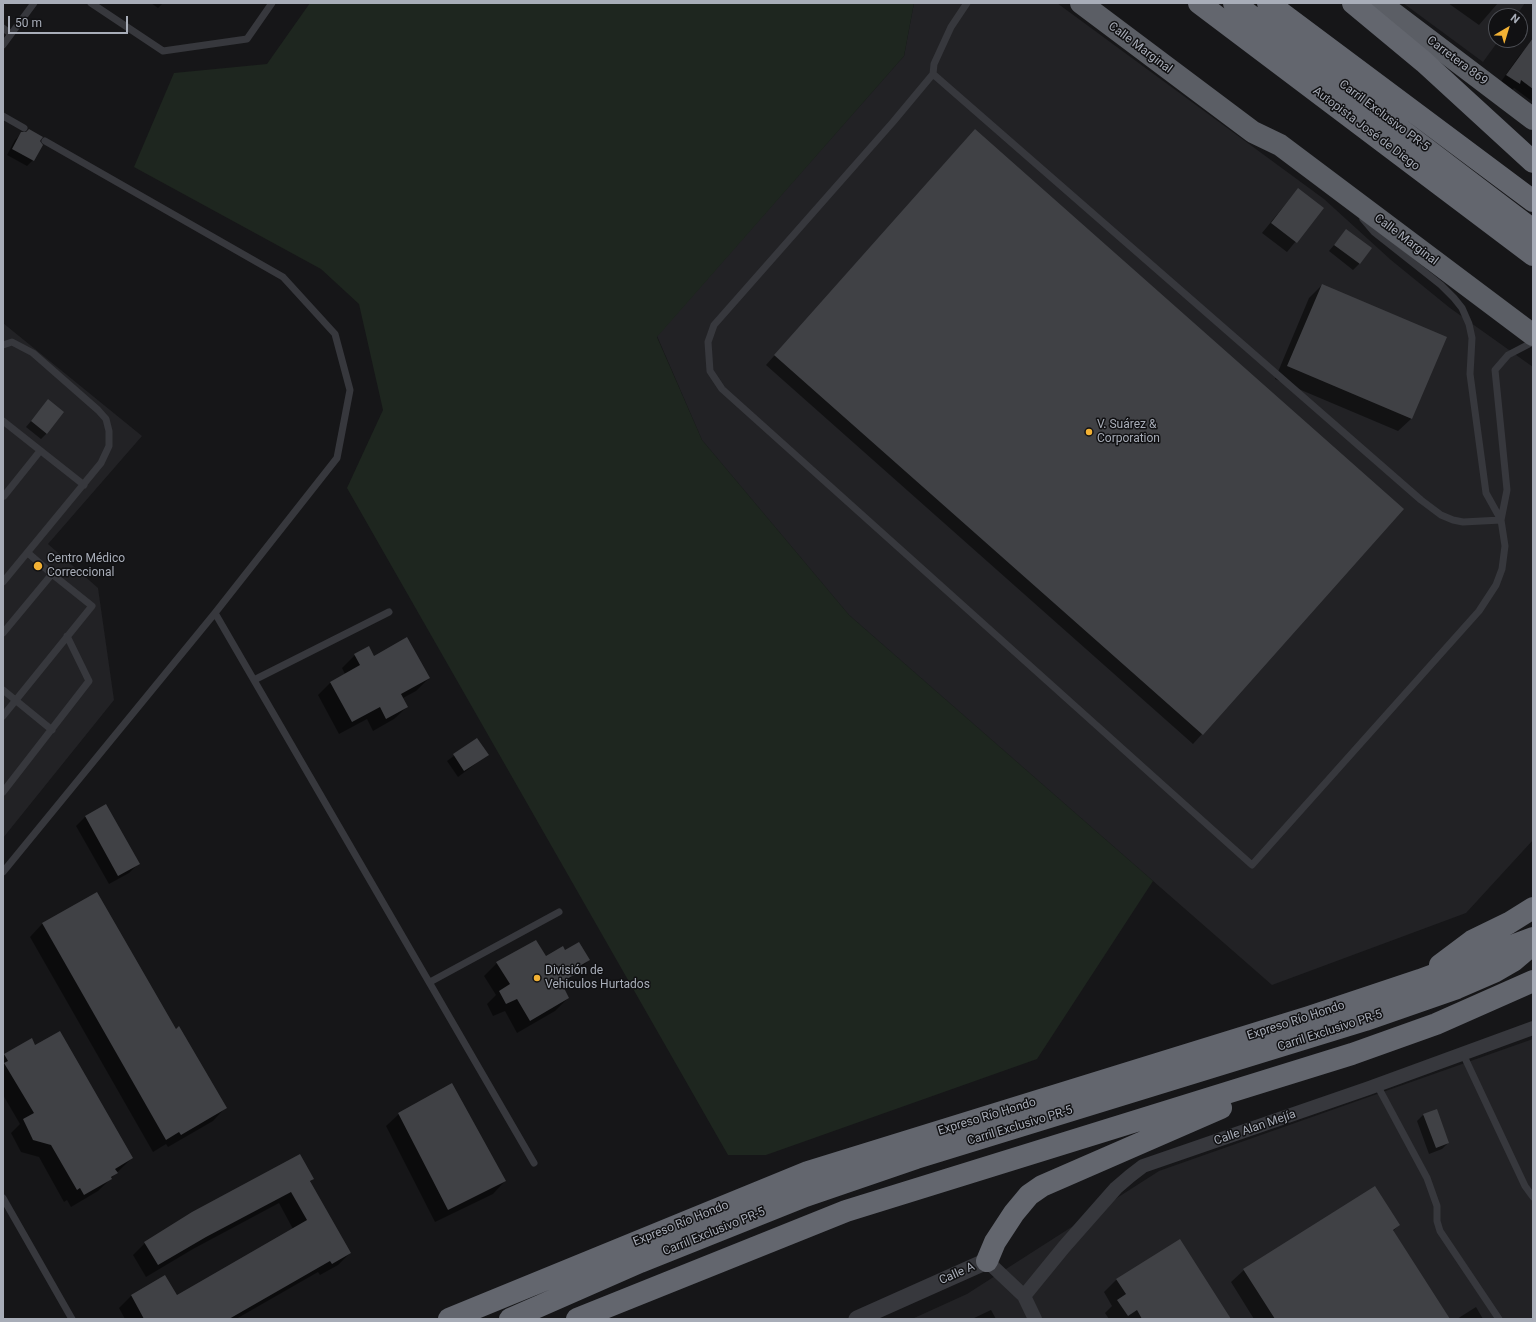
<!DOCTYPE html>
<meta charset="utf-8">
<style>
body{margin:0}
#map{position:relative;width:1536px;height:1322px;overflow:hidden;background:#161618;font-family:Roboto,sans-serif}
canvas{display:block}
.frame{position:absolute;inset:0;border:4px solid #a8adb8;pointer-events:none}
.north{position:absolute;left:1488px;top:8px;width:40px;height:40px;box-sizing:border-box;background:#111113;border:1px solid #4d4f55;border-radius:50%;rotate:38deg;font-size:11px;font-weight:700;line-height:16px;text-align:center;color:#a8adb8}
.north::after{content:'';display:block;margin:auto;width:14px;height:18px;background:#f2b134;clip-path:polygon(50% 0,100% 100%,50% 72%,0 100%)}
.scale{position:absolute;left:8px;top:16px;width:120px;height:18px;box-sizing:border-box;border:2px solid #a8adb8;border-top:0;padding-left:5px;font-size:12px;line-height:14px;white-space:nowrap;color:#a8adb8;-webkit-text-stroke:3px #111113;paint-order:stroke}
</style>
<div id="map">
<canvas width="1536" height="1322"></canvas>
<div class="frame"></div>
<div class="north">N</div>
<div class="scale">50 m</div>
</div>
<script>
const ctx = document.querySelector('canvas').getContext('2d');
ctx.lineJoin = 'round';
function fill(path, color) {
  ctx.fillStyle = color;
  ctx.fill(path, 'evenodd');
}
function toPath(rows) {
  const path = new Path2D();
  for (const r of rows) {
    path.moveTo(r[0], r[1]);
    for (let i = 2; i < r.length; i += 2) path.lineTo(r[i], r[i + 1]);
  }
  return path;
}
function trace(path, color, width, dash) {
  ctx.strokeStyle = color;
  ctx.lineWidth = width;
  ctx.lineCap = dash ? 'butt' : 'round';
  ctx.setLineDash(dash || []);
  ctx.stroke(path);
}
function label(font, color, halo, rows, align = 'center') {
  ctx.font = font + ' Roboto,sans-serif';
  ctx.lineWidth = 3;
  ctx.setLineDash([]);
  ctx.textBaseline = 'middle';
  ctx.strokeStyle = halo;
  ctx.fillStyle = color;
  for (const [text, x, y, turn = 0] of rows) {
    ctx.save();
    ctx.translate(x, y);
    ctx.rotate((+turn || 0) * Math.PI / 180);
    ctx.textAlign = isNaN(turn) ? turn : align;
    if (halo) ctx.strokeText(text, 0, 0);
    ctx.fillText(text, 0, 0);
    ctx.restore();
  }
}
fill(toPath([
 [914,3,1057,3,1324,199,1391,260,1450,308,1533,367,1533,840,1466,913,1272,985,849,615,702,440,657,336,904,56],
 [1403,3,1525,3,1516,16,1496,16,1496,40,1499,40,1483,62],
 [3,323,142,436,48,544,98,588,114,700,3,838],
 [1533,1039,1533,1319,912,1319,967,1294,1159,1171]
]), '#222225');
fill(toPath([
 [310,3,914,3,904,56,657,337,702,440,849,615,1153,881,1037,1059,766,1155,728,1155,347,488,383,410,359,304,321,269,134,167,174,73,267,64]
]), '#1e261f');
fill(toPath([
 [151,3,163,3,158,8],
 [1448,3,1498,3,1479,25],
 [1533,47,1533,102,1514,88,1511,91,1500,83,1519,56,1526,49],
 [22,133,33,160,27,166,7,155,15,140],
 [966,140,1202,734,1193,744,766,365],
 [1298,189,1323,208,1287,252,1262,233],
 [1346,231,1360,263,1353,270,1329,251],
 [1322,285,1445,338,1411,419,1398,431,1275,379,1309,298],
 [48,401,47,433,41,439,26,427],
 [369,647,374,657,429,678,416,691,403,698,407,707,394,719,373,731,367,719,339,734,318,695,330,683,345,674,342,668,355,655],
 [477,739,487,755,458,777,447,761],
 [106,805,139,863,129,873,109,884,76,826,85,817],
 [97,893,175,1030,225,1108,213,1121,168,1147,166,1144,153,1152,30,937,42,924],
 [564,952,589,960,562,986,568,998,555,1011,517,1033,505,1011,493,1016,487,1004,496,995,484,976,497,963,545,957],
 [31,1040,35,1047,132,1158,98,1191,71,1207,67,1200,64,1202,39,1157,21,1152,11,1133,20,1124,3,1095,3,1056],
 [399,1114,505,1181,493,1194,435,1222,386,1126],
 [1423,1115,1448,1143,1442,1149,1429,1154,1417,1121],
 [313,1179,310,1182,350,1253,338,1265,320,1275,318,1272,236,1319,125,1319,119,1308,131,1296,165,1276,177,1296,293,1229,279,1203,193,1249,146,1277,133,1255,145,1243],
 [1399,1225,1393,1231,1449,1319,1254,1319,1231,1282,1244,1270],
 [1117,1279,1230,1319,1109,1319,1105,1313,1112,1306,1104,1292],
 [1476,1307,1483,1319,1457,1319],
 [991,1310,996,1319,972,1319]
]), '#0007');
fill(toPath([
 [1533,38,1533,89,1521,80,1520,84,1506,75],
 [29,129,43,137,40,141,43,145,34,161,12,149,21,132,26,132],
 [975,129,1404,509,1203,735,774,355],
 [1298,188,1324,208,1297,243,1271,223],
 [1346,229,1372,248,1360,264,1334,245],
 [1322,284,1447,337,1412,419,1287,366],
 [48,399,64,412,47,434,31,421],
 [407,637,430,678,401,694,408,707,386,719,380,707,352,722,330,682,360,665,354,654,369,646,374,656],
 [477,738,489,755,464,771,453,754],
 [106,804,140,864,118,876,85,816],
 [97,892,176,1029,179,1026,227,1108,181,1135,179,1132,166,1140,42,923],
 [536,940,546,956,563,946,565,950,579,942,590,960,576,968,578,973,561,982,569,998,530,1021,517,999,506,1004,499,991,510,984,496,962],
 [60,1031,133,1158,115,1169,118,1173,111,1177,112,1179,84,1195,80,1188,77,1190,51,1145,33,1140,23,1119,34,1113,4,1063,8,1061,4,1054,32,1038,35,1045],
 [452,1083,506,1181,448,1210,398,1113],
 [1437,1109,1449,1143,1436,1148,1423,1114],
 [300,1154,314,1179,310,1181,351,1253,332,1264,330,1261,229,1319,144,1319,131,1295,165,1275,177,1295,307,1220,291,1192,206,1237,158,1265,144,1242,192,1212],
 [1375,1186,1400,1225,1393,1230,1450,1319,1275,1319,1243,1269],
 [1180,1239,1231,1319,1142,1319,1137,1310,1128,1316,1117,1300,1126,1294,1116,1279]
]), '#404145');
trace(toPath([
 [91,3,163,51,247,39,272,3],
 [967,3,951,27,934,64,933,74,1421,500,1441,515,1453,520,1463,522,1501,520],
 [3,28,11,34],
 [3,45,34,3],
 [933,74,893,122,714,325,708,342,710,371,722,389,1252,865,1479,611,1496,585,1502,569,1505,546,1501,520,1486,493,1470,374,1472,338,1469,324,1462,308,1454,298,1441,285,1374,232,1363,219],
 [3,116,24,128],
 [3,345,12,342,33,353,98,410,106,419,109,431,109,446,101,463,3,582],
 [3,421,84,485],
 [4,496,40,451],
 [1501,520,1507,490,1495,370,1508,355,1533,342],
 [28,553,52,574],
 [215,613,534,1163],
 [3,633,52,574,92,606,3,716],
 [254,680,389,612],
 [3,690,52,730],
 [3,792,89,681,67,636],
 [3,872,215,613,337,458,350,390,335,334,283,277,45,141],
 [430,982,559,912],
 [1463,1054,1525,1186,1533,1197],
 [1377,1085,1427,1178,1437,1206,1437,1221,1440,1231,1499,1319],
 [3,1198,72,1319]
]), '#37383d', 7);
trace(toPath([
 [987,1261,1024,1296,1035,1319],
 [1024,1296,1064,1247,1116,1188,1130,1176,1143,1166,1369,1088,1533,1028]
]), '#37383d', 14);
trace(toPath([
 [857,1319,987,1261]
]), '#37383d', 17);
trace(toPath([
 [1081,3,1253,132,1280,145,1533,335],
 [1380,3,1533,119]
]), '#5b5e65', 22);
trace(toPath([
 [1199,3,1533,255],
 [1234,3,1533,230],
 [1268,3,1533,201],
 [1353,3,1424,62,1533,162],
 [1440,965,1472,941,1509,923,1533,908],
 [987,1261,995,1242,1014,1213,1029,1195,1042,1186,1221,1108],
 [449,1319,808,1172,1309,1017,1420,980,1533,938],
 [510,1319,640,1262,805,1196,916,1158,1365,1020,1457,988,1494,972,1513,961,1533,944],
 [577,1319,846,1211,1352,1054,1436,1024,1533,981]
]), '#63666e', 22);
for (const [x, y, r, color] of [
 [1089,432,4,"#f2b134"],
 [38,566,5,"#f2b134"],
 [537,978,4,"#f2b134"]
]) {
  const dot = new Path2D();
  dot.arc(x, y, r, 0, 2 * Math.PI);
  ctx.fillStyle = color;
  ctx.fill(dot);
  trace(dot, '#111113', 1.5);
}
label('12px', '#a8adb8', '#111113', [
 ["Calle Marginal",1140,48,37],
 ["Carretera 869",1457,61,37],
 ["Carril Exclusivo PR-5",1384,116,37],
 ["Autopista José de Diego",1366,129,37],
 ["Calle Marginal",1406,240,37],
 ["Expreso Río Hondo",1296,1021,-18],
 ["Carril Exclusivo PR-5",1330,1031,-18],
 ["Expreso Río Hondo",987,1117,-17],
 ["Carril Exclusivo PR-5",1020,1126,-17],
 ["Calle Alan Mejía",1255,1128,-19],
 ["Expreso Río Hondo",681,1224,-22],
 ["Carril Exclusivo PR-5",714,1232,-22],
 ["Calle A",957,1274,-24]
]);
label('12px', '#a8adb8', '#111113', [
 ["V. Suárez &",1097,425],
 ["Corporation",1097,439],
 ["Centro Médico",47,559],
 ["Correccional",47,573],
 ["División de",545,971],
 ["Vehiculos Hurtados",545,985]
], 'left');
</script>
